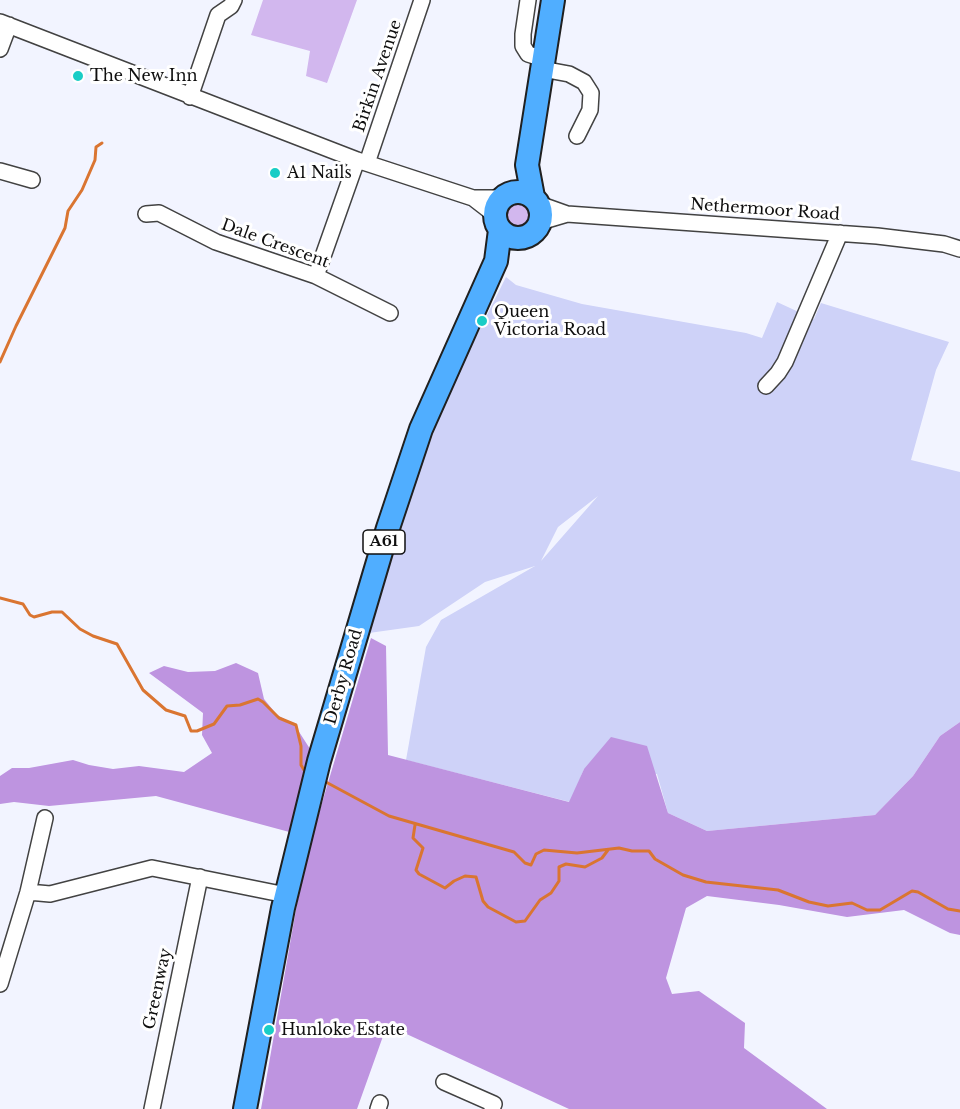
<!DOCTYPE html>
<style>
body{margin:0}
canvas{display:block;background:#f2f4ff}
</style>
<canvas width="960" height="1109"></canvas>
<script>
const ctx = document.querySelector('canvas').getContext('2d');
ctx.lineJoin = 'round';
function fill(path, color) {
  ctx.fillStyle = color;
  ctx.fill(path, 'evenodd');
}
function toPath(rows) {
  const path = new Path2D();
  for (const r of rows) {
    if (r.length === 3) {
      path.moveTo(r[0] + r[2], r[1]);
      path.arc(r[0], r[1], r[2], 0, 2 * Math.PI);
      continue;
    }
    path.moveTo(r[0], r[1]);
    for (let i = 2; i < r.length; i += 2) path.lineTo(r[i], r[i + 1]);
  }
  return path;
}
function trace(path, color, width, dash) {
  ctx.strokeStyle = color;
  ctx.lineWidth = width;
  ctx.lineCap = dash ? 'butt' : 'round';
  ctx.setLineDash(dash || []);
  ctx.stroke(path);
}
function label(font, color, halo, rows, align = 'center') {
  ctx.font = font + ' "Libre Baskerville",serif';
  ctx.lineWidth = 6;
  ctx.setLineDash([]);
  ctx.textBaseline = 'middle';
  ctx.strokeStyle = halo;
  ctx.fillStyle = color;
  for (const [text, x, y, turn = 0] of rows) {
    ctx.save();
    ctx.translate(x, y);
    ctx.rotate((+turn || 0) * Math.PI / 180);
    ctx.textAlign = isNaN(turn) ? turn : align;
    if (halo) ctx.strokeText(text, 0, 0);
    ctx.fillText(text, 0, 0);
    ctx.restore();
  }
}
fill(toPath([
 [506,277,516,285,582,304,746,333,762,338,777,302,814,319,821,303,949,342,936,370,911,460,960,472,960,722,940,736,913,776,875,815,707,831,668,813,657,774,584,769,570,802,406,760,426,647,441,620,535,566,485,582,419,626,369,633,407,504,435,429,461,367],
 [598,496,541,561,558,527]
]), '#ced2f8');
fill(toPath([
 [263,0,357,0,327,83,306,76,310,51,251,35],
 [518,215,17]
]), '#d2b7ee');
fill(toPath([
 [371,638,386,646,388,755,569,802,584,769,611,737,647,746,668,813,707,831,875,815,913,776,940,736,960,722,960,935,950,933,904,910,847,917,779,905,707,896,686,908,666,978,672,994,699,991,745,1023,744,1048,827,1109,569,1109,387,1025,357,1109,261,1109,297,904,311,840],
 [236,663,258,673,264,699,277,715,294,724,312,752,293,833,156,796,49,806,14,802,0,804,0,776,12,768,29,768,73,760,89,765,113,769,139,766,184,772,212,753,202,735,203,713,149,673,164,666,188,672,215,671]
]), '#be94e0');
trace(toPath([
 [0,362,16,326,65,228,68,211,82,190,95,160,96,147,102,143],
 [0,598,23,604,30,615,34,617,52,612,62,612,80,629,93,636,117,644,143,690,166,710,185,716,191,731,197,731,214,724,227,706,240,705,258,699,263,702,279,718,296,725,301,746,301,765,304,770,308,772],
 [324,781,389,816,514,852,525,863,531,865,536,854,544,850,577,853,619,848,632,851,649,851,655,859,683,875,706,882,778,890,809,902,828,906,852,903,867,910,880,910,912,891,918,892,948,909,960,911],
 [415,825,413,838,423,848,416,870,419,874,445,888,454,881,465,876,476,877,483,901,488,907,516,922,525,921,540,900,551,893,559,881,559,867,566,864,585,867,602,858,608,850]
]), '#da7531', 3);
const minor = toPath([
 [528,0,523,34,523,46,528,54,544,59],
 [0,22,357,160,473,198,502,198],
 [0,49,9,25],
 [542,69,569,74,584,82,591,93,590,110,577,136],
 [190,97,218,15,231,6,234,0],
 [367,163,422,0],
 [0,171,32,180],
 [473,198,495,215],
 [539,204,567,214,877,236,944,244,960,249],
 [146,214,159,213,216,242,316,276,390,313],
 [540,222,567,214],
 [316,276,357,160],
 [766,386,778,373,785,362,840,233],
 [28,892,50,894,152,868,286,895],
 [0,984,28,892,45,818],
 [444,1082,494,1104,492,1109],
 [152,1109,200,877],
 [378,1109,380,1103]
]);
const highway = toPath([
 [518,215,23],
 [533,197,527,165,553,0],
 [245,1109,283,908,319,761,388,528,421,429,496,261,500,230]
]);
trace(minor, '#424242', 18);
trace(highway, '#202020', 26);
trace(minor, '#fff', 15);
trace(highway, '#50aeff', 22);
for (const [x, y, r, color] of [
 [78,76,6,"#19cdc6"],
 [275,173,6,"#19cdc6"],
 [482,321,6,"#19cdc6"],
 [269,1030,6,"#19cdc6"]
]) {
  const dot = new Path2D();
  dot.arc(x, y, r, 0, 2 * Math.PI);
  ctx.fillStyle = color;
  ctx.fill(dot);
  trace(dot, '#fff', 2);
}
for (const [x, y, w] of [
 [384,542,42]
]) {
  const box = new Path2D();
  box.roundRect(x - w / 2, y - 12, w, 24, 4.5);
  ctx.fillStyle = '#fff';
  ctx.fill(box);
  trace(box, '#0f0f0f', 1.5);
}
label('bold 15px', '#0f0f0f', null, [
 ["A61",384,542]
]);
label('16px', '#0f0f0f', '#fff', [
 ["The New Inn",90,76],
 ["A1 Nails",287,173],
 ["Queen",494,312],
 ["Victoria Road",494,330],
 ["Hunloke Estate",281,1030]
], 'left');
label('16px', '#0f0f0f', '#fff', [
 ["Birkin Avenue",378,76,-71],
 ["Nethermoor Road",765,210,4],
 ["Dale Crescent",275,244,20],
 ["Derby Road",344,677,-74],
 ["Greenway",158,989,-78]
]);
</script>
